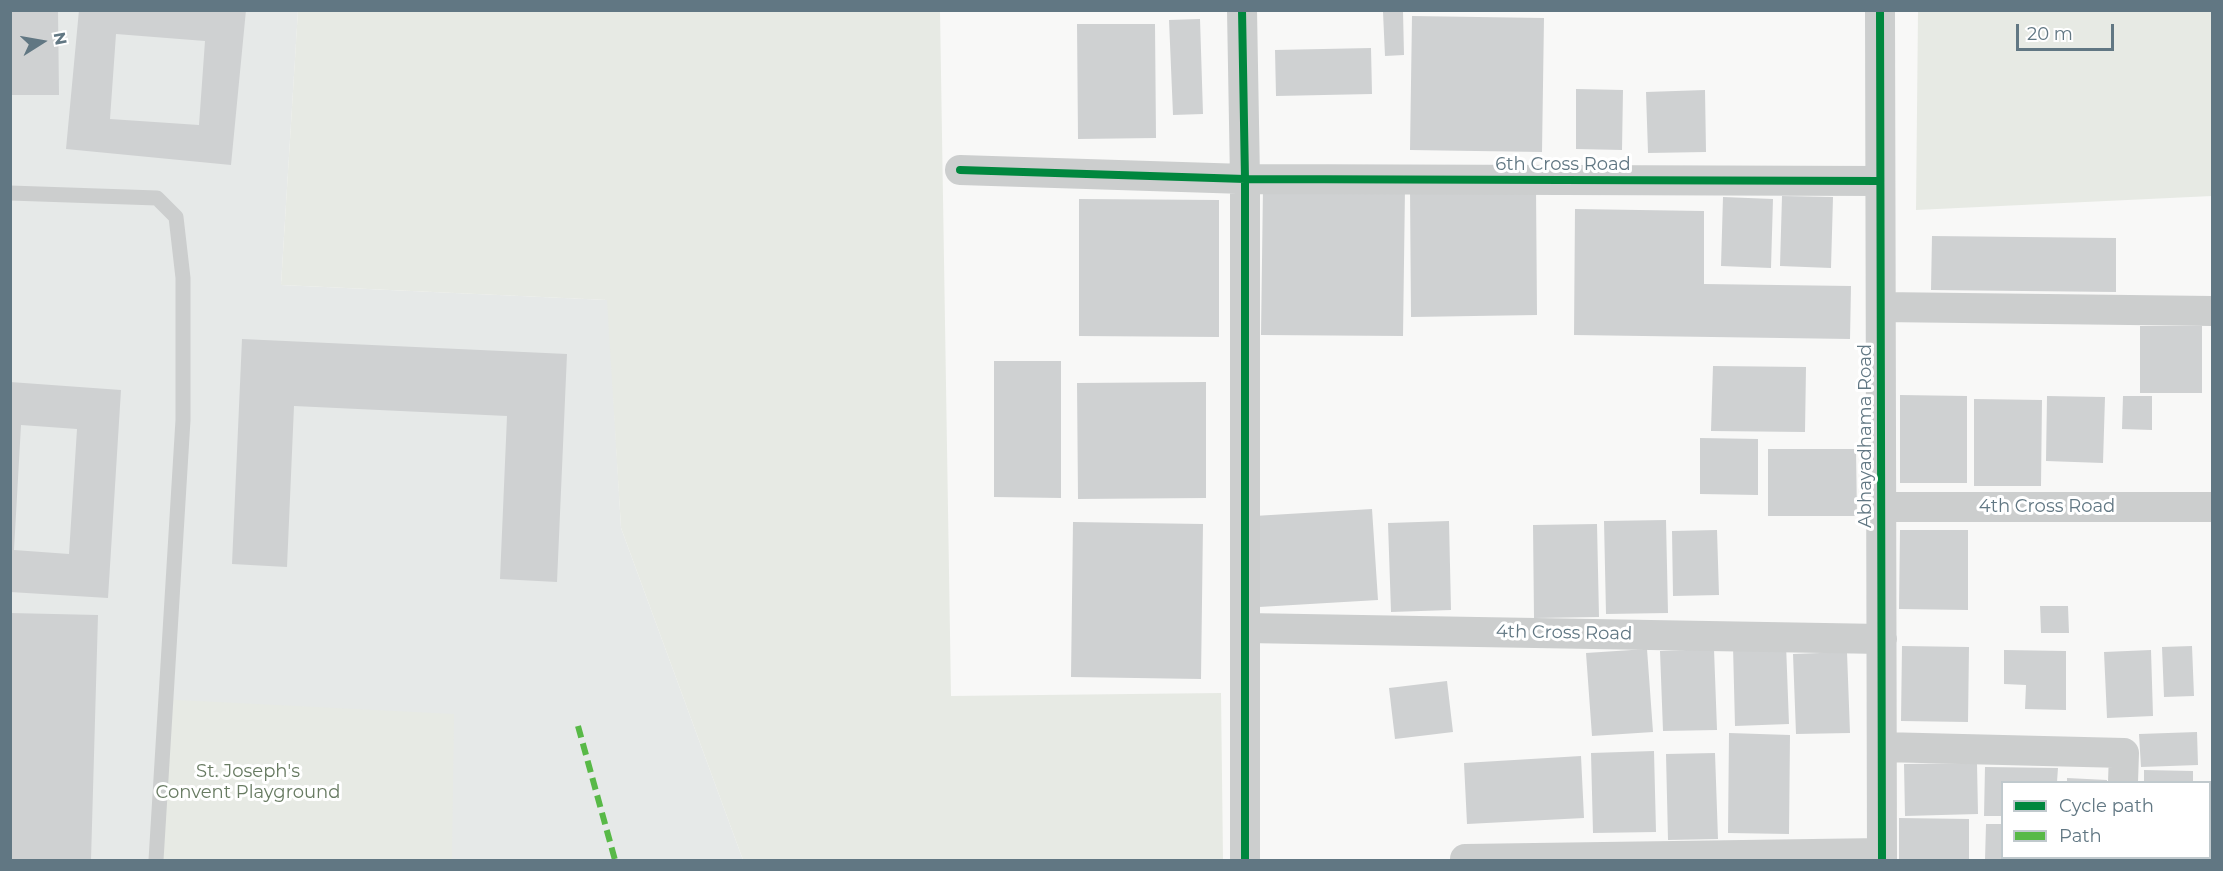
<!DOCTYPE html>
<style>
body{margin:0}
#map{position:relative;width:2223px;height:871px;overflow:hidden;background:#f8f8f7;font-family:Montserrat,sans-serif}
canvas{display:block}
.frame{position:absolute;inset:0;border:12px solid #617783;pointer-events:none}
.legend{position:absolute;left:2001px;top:781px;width:210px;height:78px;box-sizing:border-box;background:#fff;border:2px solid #c0c9cd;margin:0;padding:8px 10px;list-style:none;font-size:18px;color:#617783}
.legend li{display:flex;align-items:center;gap:12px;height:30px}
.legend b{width:30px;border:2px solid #c0c9cd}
.north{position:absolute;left:12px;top:12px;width:60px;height:60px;-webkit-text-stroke:4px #fff;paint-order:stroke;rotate:79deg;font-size:16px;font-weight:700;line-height:24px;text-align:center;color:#617783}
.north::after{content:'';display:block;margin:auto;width:21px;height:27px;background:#617783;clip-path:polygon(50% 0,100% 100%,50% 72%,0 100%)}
.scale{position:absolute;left:2016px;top:24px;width:98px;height:27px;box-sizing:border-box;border:3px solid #617783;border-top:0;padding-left:8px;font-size:18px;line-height:21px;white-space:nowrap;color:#617783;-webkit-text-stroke:4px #fff;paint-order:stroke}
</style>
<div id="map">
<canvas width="2223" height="871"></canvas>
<div class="frame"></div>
<ul class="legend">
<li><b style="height:8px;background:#00873e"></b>Cycle path</li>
<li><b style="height:8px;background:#58b947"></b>Path</li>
</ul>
<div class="north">N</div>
<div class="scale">20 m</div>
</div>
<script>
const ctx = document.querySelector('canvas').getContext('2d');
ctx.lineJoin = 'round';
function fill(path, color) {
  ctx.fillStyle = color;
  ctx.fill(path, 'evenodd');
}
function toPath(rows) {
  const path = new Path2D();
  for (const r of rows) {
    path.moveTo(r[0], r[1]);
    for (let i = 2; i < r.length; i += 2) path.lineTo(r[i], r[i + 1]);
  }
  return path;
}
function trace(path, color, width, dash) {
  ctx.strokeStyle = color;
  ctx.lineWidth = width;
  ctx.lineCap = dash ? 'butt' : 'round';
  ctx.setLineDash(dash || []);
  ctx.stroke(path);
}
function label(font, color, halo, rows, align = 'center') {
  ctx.font = font + ' Montserrat,sans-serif';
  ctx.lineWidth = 6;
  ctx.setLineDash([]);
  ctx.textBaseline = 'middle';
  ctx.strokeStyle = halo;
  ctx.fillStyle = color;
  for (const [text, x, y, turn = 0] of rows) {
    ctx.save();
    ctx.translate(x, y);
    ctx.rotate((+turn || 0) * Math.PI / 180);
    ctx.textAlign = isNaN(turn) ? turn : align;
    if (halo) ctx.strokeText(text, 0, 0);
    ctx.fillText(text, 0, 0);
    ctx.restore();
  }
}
fill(toPath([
 [10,11,298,11,281,285,608,300,621,528,743,860,11,860]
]), '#e6e9e8');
fill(toPath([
 [298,10,940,11,951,696,1221,693,1223,860,743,860,621,528,607,300,281,285],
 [1918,11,2212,11,2212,196,1916,210],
 [158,699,454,714,452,860,151,860]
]), '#e7eae4');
fill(toPath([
 [10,10,58,10,59,95,10,95],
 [79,10,246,10,231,165,66,149],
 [116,34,205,41,199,125,110,119],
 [1403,11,1404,55,1385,56,1383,12],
 [1412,16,1544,18,1542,152,1410,150],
 [1200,19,1203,114,1173,115,1169,20],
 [1077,24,1155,24,1156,138,1078,139],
 [1371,48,1372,94,1276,96,1275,50],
 [1576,89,1623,90,1622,150,1576,149],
 [1705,90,1706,152,1648,153,1646,92],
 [1263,187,1405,188,1403,336,1261,335],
 [1536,187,1537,315,1411,317,1410,189],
 [1782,196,1833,197,1831,268,1780,266],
 [1723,197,1773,199,1771,268,1721,266],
 [1079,199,1219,200,1219,337,1079,336],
 [1575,209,1704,211,1704,284,1851,286,1850,339,1574,335],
 [1932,236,2116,238,2116,292,1931,290],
 [2140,326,2202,326,2202,393,2140,393],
 [242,339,567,354,557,582,500,579,507,416,294,406,287,567,232,564],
 [994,361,1061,361,1061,498,994,497],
 [1713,366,1806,367,1805,432,1711,431],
 [10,382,121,390,108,598,10,592],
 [21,425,77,429,69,554,14,550],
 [1206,382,1206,498,1078,499,1077,383],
 [1900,395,1967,396,1967,483,1900,483],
 [2047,396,2105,397,2103,463,2046,461],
 [2123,396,2152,396,2152,430,2122,429],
 [1974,399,2042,400,2041,486,1974,486],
 [1700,438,1758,439,1758,495,1700,494],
 [1768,449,1856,449,1857,516,1768,516],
 [1372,509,1378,600,1259,607,1254,516],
 [1666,520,1668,613,1606,614,1604,521],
 [1449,521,1451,610,1391,612,1388,523],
 [1073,522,1203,524,1201,679,1071,677],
 [1597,524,1599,617,1534,618,1533,525],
 [1717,530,1719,595,1673,596,1672,531],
 [1900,530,1968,530,1968,610,1899,609],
 [2040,606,2068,606,2069,633,2041,633],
 [10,613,98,615,91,860,10,860],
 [1786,644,1789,724,1735,726,1733,646],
 [1902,646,1969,647,1968,722,1901,721],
 [2192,646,2194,696,2164,697,2162,647],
 [1647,649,1653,732,1592,736,1586,653],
 [1714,649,1717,730,1663,731,1660,651],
 [2004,650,2066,651,2066,710,2025,709,2026,685,2004,684],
 [2151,650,2153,716,2107,718,2104,652],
 [1847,652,1850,733,1796,734,1793,654],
 [1447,681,1453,732,1395,739,1389,688],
 [2197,732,2198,765,2141,767,2139,734],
 [1729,733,1790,735,1789,834,1728,833],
 [1654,751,1656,832,1593,833,1591,753],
 [1715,753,1718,839,1668,840,1666,754],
 [1581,756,1584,818,1467,824,1464,763],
 [1977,763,1978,814,1905,816,1904,764],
 [1985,767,2058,768,2057,782,2002,782,2002,816,1984,816],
 [2144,770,2193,771,2193,782,2144,782],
 [2067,778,2107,780,2107,782,2067,782],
 [1899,818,1969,819,1969,860,1899,860],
 [1986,824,2002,824,2002,858,2060,858,2060,860,1985,860],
 [2139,858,2186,858,2186,860,2139,860]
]), '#cfd1d2');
trace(toPath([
 [10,193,157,198,176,217,183,278,183,420,156,860]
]), '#cccece', 15);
trace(toPath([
 [1242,10,1245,179,1245,860],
 [1880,10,1882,860],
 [960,170,1245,179,1880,181],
 [1881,307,2212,311],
 [1881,507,2212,507],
 [1246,628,1882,639],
 [1882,747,2124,753,2123,782],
 [1465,859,1882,853],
 [2121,860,2122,858]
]), '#cccece', 30);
trace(toPath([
 [578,726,615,860]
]), '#58b947', 6, [12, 6]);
trace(toPath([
 [1242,10,1245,179,1245,860],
 [1880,10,1882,860],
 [960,170,1245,179,1880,181]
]), '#00873e', 8);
label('18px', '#617783', '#fff', [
 ["6th Cross Road",1563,165],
 ["Abhayadhama Road",1866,436,-90],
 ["4th Cross Road",2047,507],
 ["4th Cross Road",1564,633,1]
]);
label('18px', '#677a61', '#fff', [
 ["St. Joseph's",248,772],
 ["Convent Playground",248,793]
]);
</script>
